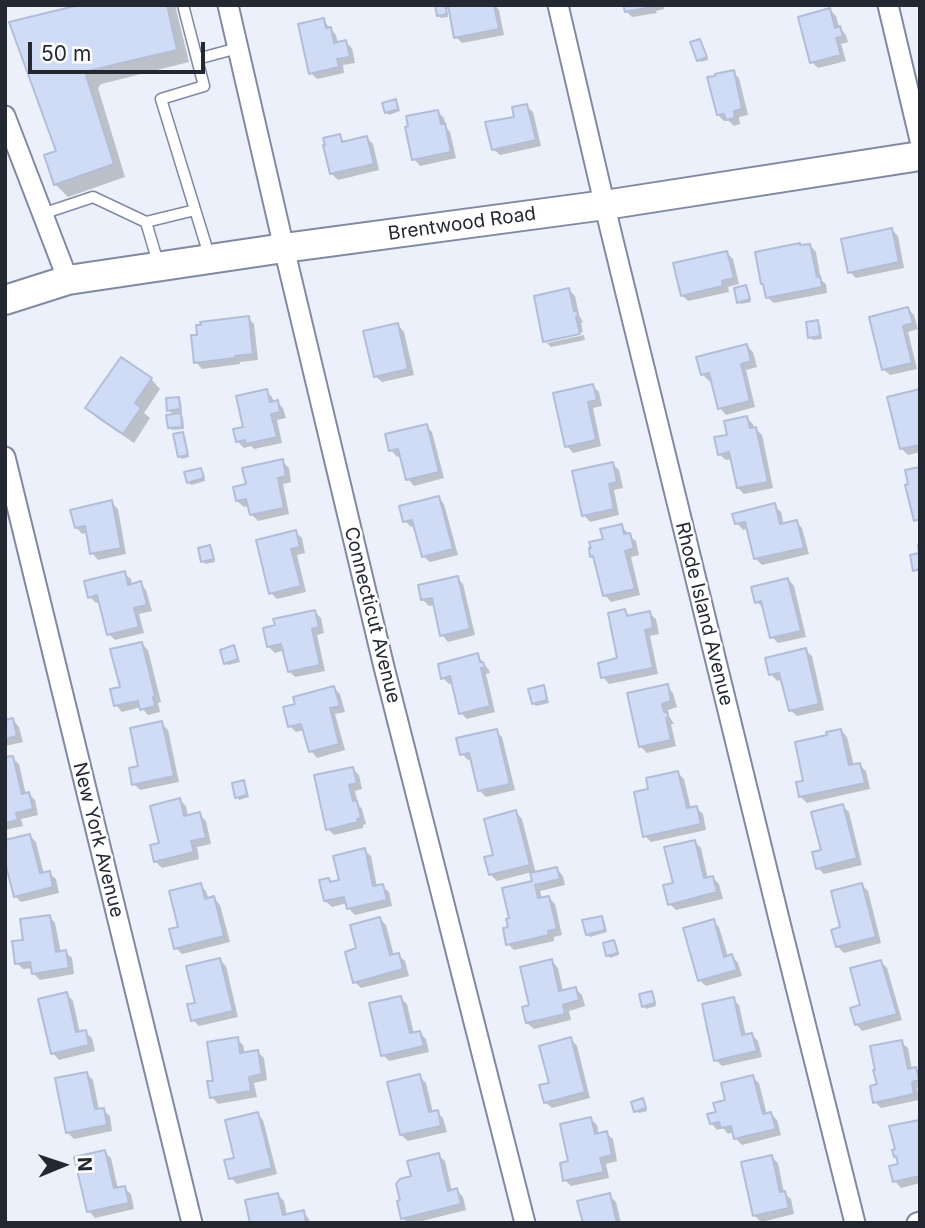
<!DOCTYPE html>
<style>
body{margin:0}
#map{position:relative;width:925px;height:1228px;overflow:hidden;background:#ebf0fb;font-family:Inter,sans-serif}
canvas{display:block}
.frame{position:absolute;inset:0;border:7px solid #242832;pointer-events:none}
.north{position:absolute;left:28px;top:1130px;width:70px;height:70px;-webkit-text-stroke:5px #fff;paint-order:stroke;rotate:88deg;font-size:19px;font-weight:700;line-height:28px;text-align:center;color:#242832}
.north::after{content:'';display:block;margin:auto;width:24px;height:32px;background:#242832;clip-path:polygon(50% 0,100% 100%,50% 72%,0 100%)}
.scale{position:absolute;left:28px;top:42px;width:177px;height:32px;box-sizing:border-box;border:4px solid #242832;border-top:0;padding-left:9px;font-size:21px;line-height:24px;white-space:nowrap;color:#242832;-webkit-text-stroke:5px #fff;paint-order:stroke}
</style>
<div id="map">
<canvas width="925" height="1228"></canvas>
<div class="frame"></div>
<div class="north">N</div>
<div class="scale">50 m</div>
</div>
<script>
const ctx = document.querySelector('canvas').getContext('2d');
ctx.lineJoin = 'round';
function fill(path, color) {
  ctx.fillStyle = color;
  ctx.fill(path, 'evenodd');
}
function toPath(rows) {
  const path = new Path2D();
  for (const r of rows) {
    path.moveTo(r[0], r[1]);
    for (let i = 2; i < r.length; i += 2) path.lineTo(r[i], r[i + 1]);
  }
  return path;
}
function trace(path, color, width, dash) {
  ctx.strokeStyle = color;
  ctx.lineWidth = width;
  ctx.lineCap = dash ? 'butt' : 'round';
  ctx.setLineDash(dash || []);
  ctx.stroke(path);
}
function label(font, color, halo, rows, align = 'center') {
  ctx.font = font + ' Inter,sans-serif';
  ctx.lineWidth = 5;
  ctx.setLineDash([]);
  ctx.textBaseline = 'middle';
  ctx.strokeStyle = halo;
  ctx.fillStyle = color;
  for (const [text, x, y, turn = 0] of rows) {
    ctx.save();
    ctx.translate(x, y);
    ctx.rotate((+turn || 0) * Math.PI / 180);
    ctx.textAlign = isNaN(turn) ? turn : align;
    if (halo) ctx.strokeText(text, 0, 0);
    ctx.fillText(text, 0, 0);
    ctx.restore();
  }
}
fill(toPath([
 [86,5,175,5,189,62,101,84,98,88,125,177,68,197,55,184,59,152],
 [436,5,447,5,450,9,447,9,448,17,441,18,438,15],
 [482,5,495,5,499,10,504,35,462,43,456,37],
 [625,5,664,5,664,9,656,11,657,13,632,17,626,11],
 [830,10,836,16,839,27,846,35,848,42,841,44,846,61,818,68,812,62],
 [323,20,336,35,338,44,345,42,352,48,355,63,343,65,344,73,317,79,311,73],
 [700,41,702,43,708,60,701,62,698,60],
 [733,72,739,78,748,115,739,117,740,124,734,126,728,120,724,121,718,115],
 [395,101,398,104,400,111,389,115,386,112],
 [526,106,533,112,541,146,500,155,493,149],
 [438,112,444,118,446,127,450,132,456,158,420,166,414,159],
 [339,136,346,143,367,138,373,144,379,170,338,180,332,174],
 [892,230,898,236,904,268,856,278,850,272],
 [810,245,816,252,821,280,826,284,827,293,774,303,767,297],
 [727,253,733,259,739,284,728,287,729,292,688,301,682,295],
 [746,287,748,290,751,302,741,304,739,302],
 [569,290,575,296,579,315,583,322,581,323,583,332,547,339,547,343,584,335,585,340,551,347,545,341],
 [908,309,914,315,918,329,908,332,917,369,890,375,883,369],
 [248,318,254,324,258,360,240,362,240,364,202,369,196,362],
 [817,322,820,325,822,339,813,340,810,337],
 [398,325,404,332,414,375,382,382,375,376],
 [747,346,753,352,757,367,746,370,755,407,726,415,720,408,713,380,709,381,703,375],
 [151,379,160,389,144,413,150,418,134,443,97,418,87,408],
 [593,386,599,392,602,406,593,408,601,446,573,453,567,446],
 [266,391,272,397,274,403,277,402,283,408,286,418,277,420,282,443,254,449,251,446,244,448,237,441],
 [920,391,920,452,908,455,902,449],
 [178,399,181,402,182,412,178,412,183,417,184,429,172,430,170,427,174,416,169,410],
 [747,418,753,424,754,429,756,429,762,435,773,488,744,494,738,488,732,459,726,460,719,454,729,436],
 [426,426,432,432,444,478,414,486,408,479,402,455,397,457,391,450],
 [183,434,185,437,189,457,182,459,179,456],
 [282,461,289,468,291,482,283,484,289,514,258,521,251,514,249,506,244,507,237,501,248,486],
 [612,464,619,470,623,488,614,490,619,515,590,522,584,515],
 [201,470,203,472,205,481,191,485,188,482],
 [438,497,444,504,458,555,430,562,423,556,416,526,411,527,405,521],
 [111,502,118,509,126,554,98,560,92,553,88,532,82,534,76,527],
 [774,505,781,512,784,525,796,522,802,528,809,554,762,565,756,559,749,528,743,530,737,523],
 [621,526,627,532,628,535,636,541,639,555,631,557,640,595,611,602,605,595,596,559,592,556,605,540],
 [295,532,302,538,305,553,297,555,306,592,277,599,271,593],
 [209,547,212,549,215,562,205,564,203,561],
 [124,573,131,579,132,585,140,583,146,590,152,611,139,614,144,633,115,640,109,634,101,602,96,603,90,597],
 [457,578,463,584,475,635,448,642,442,635,435,605,429,606,423,600],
 [788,579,794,586,806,637,778,643,772,637,763,608,757,602],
 [625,611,631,617,649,613,656,619,659,634,650,636,658,674,609,684,603,677,619,660],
 [315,612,321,618,324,633,317,635,325,671,295,677,289,671,285,650,275,653,268,646],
 [142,644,148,650,161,702,158,703,160,712,148,715,141,707,122,712,116,705,122,688],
 [234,647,236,650,240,662,228,665,225,663],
 [805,650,812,656,824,710,797,716,790,710,783,679,777,681,771,674],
 [477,655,489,670,490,673,486,674,495,712,467,719,461,713,454,683,449,684,443,678],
 [667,686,673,693,677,707,668,710,669,716,674,724,671,724,676,746,647,753,640,746],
 [543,687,546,690,549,703,536,706,533,703],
 [334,688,340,694,345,712,335,714,345,750,317,758,311,751,305,730,296,732,290,726],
 [5,709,8,721,13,720,19,727,23,742,5,746],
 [161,723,168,730,179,782,140,790,134,784],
 [841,730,847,737,854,766,859,765,866,771,870,789,807,803,801,797,806,782,829,737],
 [496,731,502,737,515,790,486,797,479,790,472,759,468,760,462,754],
 [12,758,19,764,26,795,29,794,35,800,38,815,21,819,23,826,5,830,5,759],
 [353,769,359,775,362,789,355,791,358,804,362,809,366,824,363,825,363,828,334,835,328,829],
 [678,773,684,779,691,809,696,808,703,814,706,830,651,842,645,836,650,790],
 [243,782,246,785,249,797,239,800,237,797],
 [180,800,186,806,188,817,199,814,206,821,211,844,197,847,199,859,162,868,155,861,161,844],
 [842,806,849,812,862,865,824,874,818,868,823,851],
 [516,812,522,819,536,874,557,869,563,876,565,885,540,891,542,899,549,898,555,904,562,935,554,937,554,941,514,950,508,944,510,928,534,883,532,872,497,881,491,875,495,856],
 [30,836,36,842,44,874,49,873,56,879,59,893,21,902,15,896],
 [695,842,701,848,708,879,713,878,719,884,723,899,676,910,670,904,675,884],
 [364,850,371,856,377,887,382,886,389,892,392,906,355,915,348,908,347,903,332,907,325,901,328,880,332,884,341,882],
 [200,885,206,891,209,900,214,898,220,905,230,942,182,954,176,948,180,928],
 [862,885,868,891,881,943,844,953,837,946],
 [49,916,55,923,61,953,65,952,72,958,74,974,40,980,34,974,33,968,23,969,17,963,25,941],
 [601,917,604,920,607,932,590,937,587,934],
 [380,919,386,925,394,956,398,955,405,961,409,976,361,988,355,982,358,950],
 [713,921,719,927,728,957,732,956,738,963,742,976,706,986,699,980],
 [614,942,616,944,619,955,610,958,607,955],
 [220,960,226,966,238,1017,199,1026,193,1020,197,1004],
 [552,961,558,968,563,992,576,989,582,995,585,1006,569,1011,571,1020,534,1029,527,1023,532,1006],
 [881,962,887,968,902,1020,862,1031,856,1024,862,1006],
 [651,993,654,996,656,1006,646,1009,644,1006],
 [67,994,73,1001,80,1033,85,1032,92,1038,95,1051,59,1060,53,1053],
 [400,998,407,1004,414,1034,420,1033,426,1039,429,1052,389,1061,383,1055],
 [733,999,739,1005,746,1036,752,1035,758,1041,762,1057,722,1066,716,1060],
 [237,1039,243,1045,245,1054,258,1052,264,1058,267,1080,254,1083,257,1097,218,1104,212,1097,216,1082],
 [571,1039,577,1046,590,1098,552,1108,545,1102,551,1084],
 [901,1042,908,1048,912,1070,916,1069,920,1073,920,1087,917,1088,919,1100,881,1108,875,1102],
 [87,1074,93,1080,99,1110,103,1110,110,1116,112,1131,74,1139,68,1133],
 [419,1076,426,1083,433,1113,437,1112,443,1118,447,1132,408,1141,401,1135],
 [752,1077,759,1083,767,1115,771,1114,777,1120,781,1135,742,1145,736,1139,734,1132,728,1134,723,1128,717,1130,711,1123,727,1101],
 [642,1100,645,1103,647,1111,639,1113,636,1111],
 [257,1114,263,1120,277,1174,237,1184,231,1178],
 [591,1119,597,1125,599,1135,606,1133,613,1139,617,1161,606,1164,609,1178,571,1186,565,1180,570,1163],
 [919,1122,920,1183,901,1188,895,1181,900,1165,898,1159,895,1156],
 [104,1152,111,1158,118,1189,124,1188,131,1194,134,1209,95,1218,89,1211],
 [438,1155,445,1161,452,1192,457,1190,463,1197,466,1210,414,1223,408,1223,403,1218,413,1178],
 [771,1157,778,1163,784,1193,791,1199,794,1214,761,1222,755,1216],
 [277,1194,284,1201,287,1216,303,1212,309,1219,310,1223,252,1223],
 [609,1195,616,1202,621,1223,584,1223]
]), '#0003');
const building = toPath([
 [79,5,167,5,177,50,88,71,86,75,114,164,54,185,44,155,56,151,9,22,79,5],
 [435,5,445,5,447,14,437,16,435,5],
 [448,5,494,5,499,29,454,38,448,5],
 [623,5,652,5,652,7,625,12,623,5],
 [830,8,835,28,840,26,843,36,836,38,841,55,810,63,798,17,830,8],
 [324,18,326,28,331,27,334,43,346,40,350,57,337,59,339,67,309,74,298,24,324,18],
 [700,39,707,57,697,61,690,42,700,39],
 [734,70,742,109,734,111,735,118,726,120,724,114,717,115,707,77,715,76,715,74,734,70],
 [396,99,398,109,385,113,382,103,396,99],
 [527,104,536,140,492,150,485,122,514,117,512,107,527,104],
 [438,110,441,124,445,123,451,152,412,160,405,127,408,126,406,116,438,110],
 [340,134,342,142,367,136,374,164,330,174,323,145,325,145,323,138,340,134],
 [892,228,899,262,848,273,841,239,892,228],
 [800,243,800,245,810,244,817,277,820,276,822,287,766,298,763,284,761,284,755,252,800,243],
 [727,251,734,278,722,281,723,286,681,296,673,263,727,251],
 [746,285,750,299,737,303,734,288,746,285],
 [569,288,574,311,577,310,578,316,576,317,580,334,543,342,534,296,569,288],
 [908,307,913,323,903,326,912,363,882,370,869,317,908,307],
 [249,316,253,354,235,356,235,358,194,363,191,335,197,335,196,325,201,325,200,322,249,316],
 [818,320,820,336,808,338,806,322,818,320],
 [398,323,408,369,374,377,363,331,398,323],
 [747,344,751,361,741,364,750,401,718,409,709,373,701,375,696,357,747,344],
 [121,357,152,378,135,403,141,408,123,434,85,408,121,357],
 [593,384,597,400,588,402,596,440,565,447,553,393,593,384],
 [267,389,270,402,278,400,280,412,271,414,277,437,246,444,245,440,236,442,233,429,243,427,236,396,267,389],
 [920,389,920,445,900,449,887,397,920,389],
 [179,397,180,409,167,411,166,398,179,397],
 [181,413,182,427,168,428,166,415,181,413],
 [747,416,750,428,756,427,768,482,737,488,729,452,718,455,714,437,727,435,724,421,747,416],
 [427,424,439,472,406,480,398,449,389,451,385,434,427,424],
 [183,432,188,455,178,457,173,434,183,432],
 [283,459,286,476,278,478,284,508,250,515,246,499,236,501,233,487,246,484,242,468,283,459],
 [613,462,617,482,609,484,614,509,582,516,572,471,613,462],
 [920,467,920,519,914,521,905,485,908,484,905,470,920,467],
 [201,468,204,478,187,483,184,472,201,468],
 [439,496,453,549,422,557,412,520,403,522,399,506,439,496],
 [112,500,121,548,90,554,85,526,75,528,70,510,112,500],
 [775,503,780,524,797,520,804,548,754,559,745,522,735,524,732,514,775,503],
 [622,524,624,534,630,533,634,548,625,551,635,589,603,596,593,556,590,557,589,548,591,548,589,542,603,539,600,529,622,524],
 [296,530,300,547,291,549,301,586,269,594,256,540,296,530],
 [210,545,214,559,201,562,198,548,210,545],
 [918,545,920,545,920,569,913,571,910,555,919,553,918,545],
 [125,571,128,585,141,581,147,605,134,608,139,627,107,635,97,595,88,598,84,581,125,571],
 [458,576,470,629,440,636,432,598,421,600,418,585,458,576],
 [788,578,801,631,770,638,761,601,755,603,751,587,788,578],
 [625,609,627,616,650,611,653,628,645,630,653,668,601,678,598,663,617,658,608,613,625,609],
 [315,610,319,627,312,629,320,665,288,672,281,644,267,647,263,628,275,625,273,619,315,610],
 [142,642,155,696,153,697,155,706,140,710,138,701,114,706,110,689,120,687,110,649,142,642],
 [234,645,238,659,224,664,220,650,234,645],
 [806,648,819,704,789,711,779,673,769,675,765,658,806,648],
 [478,653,480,662,483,662,485,667,481,668,490,706,459,714,450,676,441,679,438,664,478,653],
 [668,684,671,701,662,704,664,712,667,712,668,718,666,718,671,740,639,747,627,693,668,684],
 [544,685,547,700,532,704,528,689,544,685],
 [334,686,340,706,330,708,339,744,309,752,301,724,288,727,283,707,295,704,293,697,334,686],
 [13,718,17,736,5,739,5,720,13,718],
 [162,721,174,776,132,785,129,768,138,766,130,728,162,721],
 [497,729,510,784,478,791,469,753,460,755,456,738,497,729],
 [841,729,849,765,860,763,865,783,799,797,796,782,803,781,795,742,827,735,826,732,841,729],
 [13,756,22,794,29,792,33,809,16,813,18,820,5,823,5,757,13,756],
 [353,767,357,783,349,785,353,801,357,801,361,818,357,819,358,822,326,830,314,775,353,767],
 [678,771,687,808,697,806,701,824,643,837,634,792,648,789,646,778,678,771],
 [244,780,247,795,235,798,232,783,244,780],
 [180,798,184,816,200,812,206,838,191,841,194,852,154,862,150,845,159,843,150,806,180,798],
 [843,804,857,858,816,869,812,852,821,850,811,812,843,804],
 [516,810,530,865,489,875,484,857,493,855,484,819,516,810],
 [30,834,40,873,50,871,53,887,14,897,5,862,5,840,30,834],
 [695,840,704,878,713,876,717,892,668,905,663,885,673,883,664,847,695,840],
 [365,848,373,886,383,884,387,900,347,909,344,897,324,901,319,880,329,878,330,882,339,880,333,856,365,848],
 [557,867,560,879,535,885,538,898,549,896,557,929,548,931,549,935,506,945,503,928,508,927,506,919,509,918,502,888,532,881,530,873,557,867],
 [201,883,205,899,214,896,224,936,174,949,169,929,178,927,169,891,201,883],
 [862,883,876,937,836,947,831,930,840,927,831,891,862,883],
 [50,915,56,952,66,950,69,968,32,974,30,962,15,964,12,941,23,940,20,919,50,915],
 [602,916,605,930,586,935,582,920,602,916],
 [380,917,390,955,399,953,403,969,353,983,345,952,356,948,350,925,380,917],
 [714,919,724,957,732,954,737,970,698,981,683,928,714,919],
 [614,940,618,953,606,956,603,943,614,940],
 [220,958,233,1011,191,1021,187,1004,195,1003,186,966,220,958],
 [552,959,559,991,576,987,579,1000,563,1005,565,1014,526,1023,522,1007,529,1005,520,967,552,959],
 [881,960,897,1014,855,1025,850,1008,860,1005,850,968,881,960],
 [652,991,655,1003,642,1007,639,994,652,991],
 [67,992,76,1032,86,1030,89,1045,51,1054,38,999,67,992],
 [401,996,410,1033,420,1031,424,1046,381,1056,369,1003,401,996],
 [734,997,742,1035,752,1033,757,1051,714,1061,702,1004,734,997],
 [238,1037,240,1053,258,1050,262,1074,249,1077,251,1091,210,1098,207,1081,213,1081,207,1042,238,1037],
 [571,1037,585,1092,544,1103,539,1085,549,1083,539,1046,571,1037],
 [902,1040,908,1069,916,1067,919,1080,912,1082,914,1094,873,1103,870,1086,877,1084,873,1070,875,1070,870,1046,902,1040],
 [87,1072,95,1109,104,1108,107,1125,66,1133,55,1078,87,1072],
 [420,1074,429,1112,438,1110,441,1126,400,1135,387,1082,420,1074],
 [753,1075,763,1114,771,1112,776,1129,734,1139,731,1126,721,1128,719,1122,710,1124,707,1114,716,1112,713,1103,725,1100,721,1083,753,1075],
 [643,1098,646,1108,634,1112,631,1102,643,1098],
 [258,1112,272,1168,229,1179,224,1160,234,1158,225,1120,258,1112],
 [591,1117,595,1134,607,1131,612,1155,600,1158,604,1172,563,1181,560,1163,568,1161,560,1124,591,1117],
 [919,1120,920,1176,893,1182,889,1166,898,1164,896,1156,894,1157,892,1150,895,1149,889,1126,919,1120],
 [105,1150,114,1188,125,1186,129,1203,87,1212,74,1157,105,1150],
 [439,1153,448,1191,457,1188,461,1204,401,1219,397,1201,400,1200,396,1184,400,1179,411,1176,407,1161,439,1153],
 [772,1155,780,1192,785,1191,789,1208,753,1216,741,1162,772,1155],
 [278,1193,283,1215,304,1210,306,1223,250,1223,245,1200,278,1193],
 [610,1193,617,1223,583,1223,577,1201,610,1193]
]);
fill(building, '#d0dbf5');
trace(building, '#b2bdd7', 2);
const lane = toPath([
 [183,5,197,59],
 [42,214,93,197,146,222],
 [209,255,161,99,204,86,197,59,238,48],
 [159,266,146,222,195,210]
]);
const street = toPath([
 [228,5,284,248,384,667,525,1223],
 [558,5,610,228,781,927,855,1223],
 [888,5,920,140],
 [5,116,68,280],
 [5,457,192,1223],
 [917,1223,920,1222]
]);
const secondary = toPath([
 [5,300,68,280,284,248,605,205,920,156]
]);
trace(lane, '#7f89a1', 13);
trace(street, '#7f89a1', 23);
trace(secondary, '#7f89a1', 32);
trace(lane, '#fff', 10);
trace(street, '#fff', 19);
trace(secondary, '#fff', 28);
label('19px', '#242832', '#fff', [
 ["Brentwood Road",462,224,-8],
 ["Rhode Island Avenue",704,614,76],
 ["Connecticut Avenue",372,615,76],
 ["New York Avenue",98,840,76]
]);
</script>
